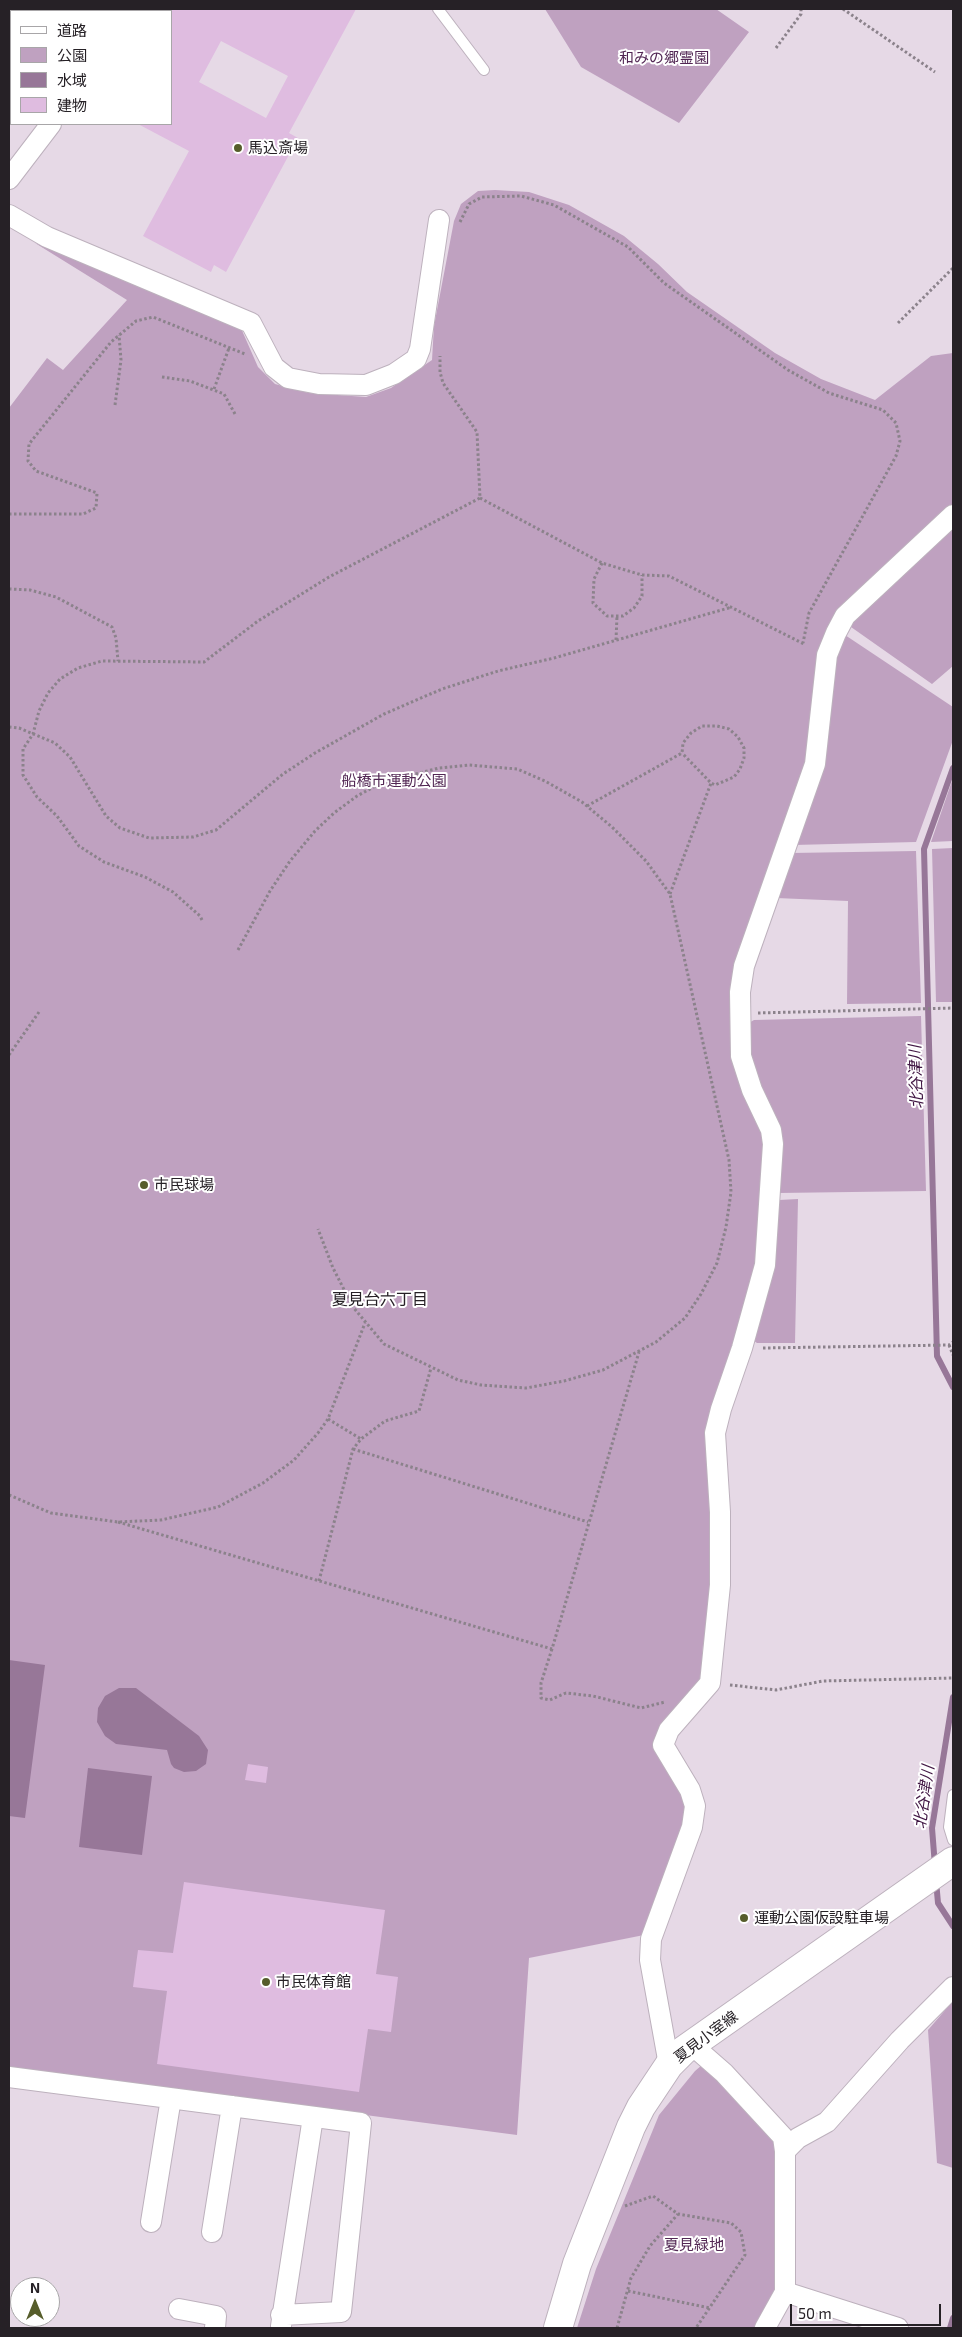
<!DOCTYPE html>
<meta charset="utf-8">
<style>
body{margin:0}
#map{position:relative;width:962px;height:2337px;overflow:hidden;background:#e6d9e6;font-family:"Exo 2","Noto Sans JP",sans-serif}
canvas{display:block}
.frame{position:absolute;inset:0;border:10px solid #262126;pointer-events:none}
.legend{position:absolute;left:10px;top:10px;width:162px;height:115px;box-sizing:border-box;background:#fff;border:1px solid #a8a6a8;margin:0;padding:6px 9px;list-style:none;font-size:15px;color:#262126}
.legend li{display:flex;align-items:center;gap:10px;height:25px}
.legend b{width:25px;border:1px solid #a8a6a8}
.north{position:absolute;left:10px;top:2277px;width:50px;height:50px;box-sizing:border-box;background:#fff;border:1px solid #a8a6a8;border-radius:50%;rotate:0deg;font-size:14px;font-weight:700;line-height:20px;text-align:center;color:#262126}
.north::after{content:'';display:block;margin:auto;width:18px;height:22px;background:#565d2b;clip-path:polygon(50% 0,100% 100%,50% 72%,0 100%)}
.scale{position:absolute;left:790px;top:2304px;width:151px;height:22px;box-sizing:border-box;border:2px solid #262126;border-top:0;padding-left:6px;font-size:15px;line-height:18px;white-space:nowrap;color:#262126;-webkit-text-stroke:4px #fff;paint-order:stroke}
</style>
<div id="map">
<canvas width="962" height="2337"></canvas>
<div class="frame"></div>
<ul class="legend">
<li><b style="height:6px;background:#fff"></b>道路</li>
<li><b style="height:14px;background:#bfa1c0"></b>公園</li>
<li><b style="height:14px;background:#977798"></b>水域</li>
<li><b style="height:14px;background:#dfbce0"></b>建物</li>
</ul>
<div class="north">N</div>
<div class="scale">50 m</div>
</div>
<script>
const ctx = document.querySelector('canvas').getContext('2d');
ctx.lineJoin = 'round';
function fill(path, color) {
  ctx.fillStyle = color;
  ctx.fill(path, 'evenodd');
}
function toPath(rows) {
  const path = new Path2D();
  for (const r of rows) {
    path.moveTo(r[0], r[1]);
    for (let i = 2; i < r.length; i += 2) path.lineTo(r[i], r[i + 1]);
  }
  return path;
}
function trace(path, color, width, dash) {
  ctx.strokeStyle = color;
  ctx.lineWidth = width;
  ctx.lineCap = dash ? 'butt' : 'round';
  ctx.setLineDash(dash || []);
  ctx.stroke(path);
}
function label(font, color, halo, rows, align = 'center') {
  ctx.font = font + ' "Exo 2","Noto Sans JP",sans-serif';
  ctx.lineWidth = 4;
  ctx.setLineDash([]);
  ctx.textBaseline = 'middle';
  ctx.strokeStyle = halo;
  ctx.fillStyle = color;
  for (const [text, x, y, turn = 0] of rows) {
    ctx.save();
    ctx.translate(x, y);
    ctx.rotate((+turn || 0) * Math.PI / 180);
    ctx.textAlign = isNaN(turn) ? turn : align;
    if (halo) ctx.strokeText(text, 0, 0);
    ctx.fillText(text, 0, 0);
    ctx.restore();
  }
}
fill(toPath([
 [545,9,716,9,749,32,679,123,581,67],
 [495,190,529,192,569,205,624,236,658,264,687,292,775,353,821,379,875,400,931,356,953,353,953,506,833,617,808,763,747,942,734,962,731,1050,766,1137,755,1271,716,1404,712,1611,703,1645,701,1678,668,1721,691,1808,644,1935,529,1958,517,2135,9,2068,9,408,47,358,63,370,127,300,35,243,240,326,258,367,275,384,309,393,366,397,391,388,432,360,434,326,454,221,461,204,478,191],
 [953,526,953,666,932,684,851,627,856,615],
 [845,635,953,707,953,740,916,842,793,845,838,644],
 [953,778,953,841,931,842],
 [953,848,953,1002,936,1002,932,849],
 [916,851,921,1003,847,1004,848,901,776,898,791,853],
 [921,1016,926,1191,778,1193,746,1052,747,1024,754,1020],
 [798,1199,795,1343,757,1343,751,1339,779,1200],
 [953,2001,953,2168,937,2163,928,2030],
 [702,2065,721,2075,775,2141,778,2285,757,2328,577,2328,596,2269,659,2115,695,2071]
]), '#bfa1c0');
fill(toPath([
 [9,1660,45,1665,25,1818,9,1816],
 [119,1688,136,1688,199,1736,208,1750,206,1764,196,1771,184,1772,174,1768,171,1764,167,1750,116,1744,105,1736,97,1722,98,1708,105,1696],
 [88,1768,152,1776,142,1855,79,1847]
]), '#977798');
trace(toPath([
 [953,768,924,849,937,1356,953,1387],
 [935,1866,932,1828,953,1697],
 [936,1881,938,1903,953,1926],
 [950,2328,953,2318]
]), '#977798', 6);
fill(toPath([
 [171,9,356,9,289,133,298,138,226,272,214,265,211,272,143,236,189,151,138,124,171,124],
 [221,41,288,76,266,118,199,82],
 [248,1764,268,1767,266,1783,245,1780],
 [184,1882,385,1910,376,1974,398,1977,391,2032,368,2029,359,2092,157,2064,167,1991,133,1987,138,1950,173,1953]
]), '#dfbce0');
const lane = toPath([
 [438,9,484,70],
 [953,1795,949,1827,953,1840]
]);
const street = toPath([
 [125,11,127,9],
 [9,179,51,124],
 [9,215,47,237,251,323,274,367,288,378,319,384,366,385,394,374,416,359,420,349,439,220],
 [692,2045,724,2073,783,2137,785,2151],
 [669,2065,650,1960,651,1939,692,1827,695,1806,690,1790,663,1745,669,1730,710,1683,720,1585,720,1512,715,1433,721,1409,742,1348,765,1265,773,1144,771,1130,752,1090,741,1056,740,992,744,966,815,764,827,655,836,633,845,616,953,515],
 [9,2077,361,2123,341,2312,281,2315],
 [151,2222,171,2098],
 [212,2232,232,2106],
 [785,2292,898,2328],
 [179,2309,216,2316,215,2328],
 [281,2326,313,2117],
 [765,2328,785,2292,785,2151,798,2138,827,2122,900,2040,953,1987]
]);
const secondary = toPath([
 [558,2328,577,2264,631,2127,641,2107,669,2065,684,2050,953,1861]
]);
trace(lane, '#bdb1bd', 12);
trace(street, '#bdb1bd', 22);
trace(secondary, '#bdb1bd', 30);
trace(toPath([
 [843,9,935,72],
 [776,48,801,14,801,9],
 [460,222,469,204,482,197,521,196,554,205,628,247,664,283,788,370,829,393,883,410,896,423,900,441,896,456,809,613,803,643],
 [898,323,953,268],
 [162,377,190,381,224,394,235,414],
 [214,389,229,348],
 [115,405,121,360,119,335],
 [480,498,602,563,642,575,669,576,804,644],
 [9,514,83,514,96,508,97,493,36,471,28,461,29,444,111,342,136,321,153,317,245,354],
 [602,563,594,579,593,603,607,616,623,616,634,608,642,596,642,575],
 [9,589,30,590,56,597,112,627,116,638,118,661],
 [616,640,617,616],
 [9,727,19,728,55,743,70,757,106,816,120,828,149,838,193,837,216,830,283,774,315,753,384,714,442,689,498,671,554,658,732,607],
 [587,806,682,753,683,743,691,733,702,726,717,726,729,729,738,737,744,748,744,758,740,769,734,777,715,785,711,783,682,753],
 [670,894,711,783],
 [202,920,200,916,173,892,145,877,104,862,79,846,57,816,37,797,23,775,23,749,33,734,39,711,48,693,60,679,78,668,102,661,204,662,258,621,329,577,480,498,477,432,443,383,440,372,440,356],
 [238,950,270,891,290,861,315,831,334,813,357,796,381,783,439,768,469,765,517,769,545,781,582,802,612,827,646,861,670,894,729,1160,731,1192,726,1227,717,1263,701,1294,685,1318,656,1342,603,1370,564,1381,526,1388,481,1385,458,1380,384,1344,353,1307,333,1268,318,1229],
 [758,1013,953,1008],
 [9,1055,39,1012],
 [949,1345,953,1355],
 [763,1348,949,1345,953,1342],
 [328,1419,361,1439],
 [353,1449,588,1522],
 [9,1495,51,1513,118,1522,161,1520,218,1507,263,1483,294,1460,318,1433,328,1419,365,1323],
 [118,1522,552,1649,639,1352],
 [319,1581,353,1449,361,1439,385,1421,419,1411,431,1368],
 [552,1649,541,1683,541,1698,550,1700,566,1693,593,1696,641,1708,665,1702],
 [730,1685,776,1690,823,1681,953,1678],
 [625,2206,653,2196,678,2214,731,2223,741,2232,745,2255,696,2328],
 [628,2291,710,2308],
 [617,2328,631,2278,650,2246,678,2214]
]), '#8b828b', 3, [2.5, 2.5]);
trace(lane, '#fff', 10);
trace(street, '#fff', 20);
trace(secondary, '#fff', 28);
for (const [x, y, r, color] of [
 [238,148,5,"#565d2b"],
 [144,1185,5,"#565d2b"],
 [744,1918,5,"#565d2b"],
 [266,1982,5,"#565d2b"]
]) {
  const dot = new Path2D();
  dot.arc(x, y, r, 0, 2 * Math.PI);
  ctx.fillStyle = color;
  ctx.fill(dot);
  trace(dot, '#fff', 2);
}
label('15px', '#522754', '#fff', [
 ["和みの郷霊園",664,58],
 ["船橋市運動公園",394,781],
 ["夏見緑地",694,2245]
]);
label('15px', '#262126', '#fff', [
 ["馬込斎場",248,148],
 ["市民球場",154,1185],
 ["運動公園仮設駐車場",754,1918],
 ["市民体育館",276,1982]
], 'left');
label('15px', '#262126', '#fff', [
 ["夏見小室線",706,2037,-37]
]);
label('italic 16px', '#401643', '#fff', [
 ["北谷津川",916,1077,-92],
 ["北谷津川",924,1797,-82]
]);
label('16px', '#262126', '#fff', [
 ["夏見台六丁目",380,1300]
]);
</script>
